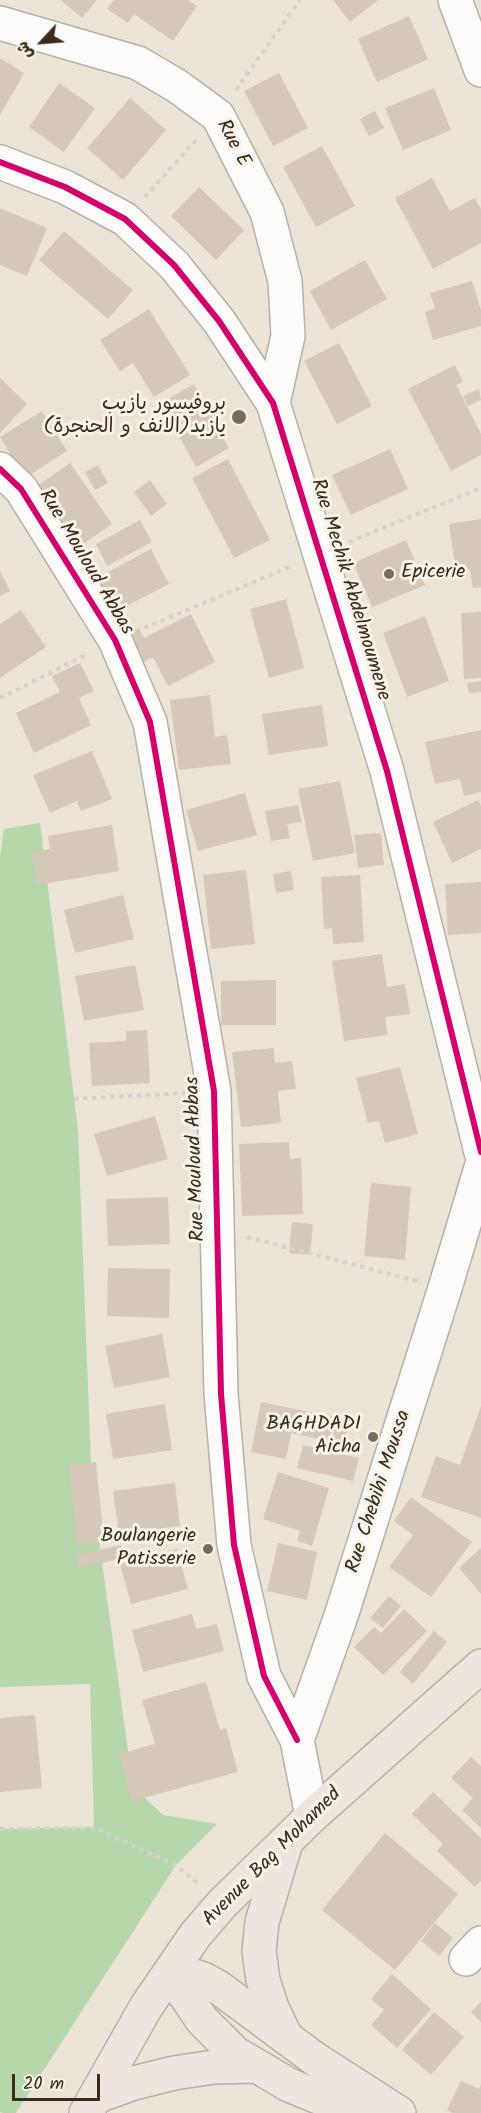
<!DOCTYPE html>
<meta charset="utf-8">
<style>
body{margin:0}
#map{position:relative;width:481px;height:2113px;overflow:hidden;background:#ebe3d5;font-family:Kalam,"Playpen Sans Arabic",sans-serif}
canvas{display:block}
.north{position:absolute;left:12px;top:12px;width:60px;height:60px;-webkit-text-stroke:4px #f7f3e8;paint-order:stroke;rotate:244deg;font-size:16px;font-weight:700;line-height:24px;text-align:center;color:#3b2a1e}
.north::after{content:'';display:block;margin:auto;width:21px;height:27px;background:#3b2a1e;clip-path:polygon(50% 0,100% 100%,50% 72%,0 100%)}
.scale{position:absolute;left:12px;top:2074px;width:88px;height:27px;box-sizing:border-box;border:3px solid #3b2a1e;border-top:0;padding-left:8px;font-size:18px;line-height:21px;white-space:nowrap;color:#3b2a1e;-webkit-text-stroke:4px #f7f3e8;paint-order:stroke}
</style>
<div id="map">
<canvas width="481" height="2113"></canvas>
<div class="north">ش</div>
<div class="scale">20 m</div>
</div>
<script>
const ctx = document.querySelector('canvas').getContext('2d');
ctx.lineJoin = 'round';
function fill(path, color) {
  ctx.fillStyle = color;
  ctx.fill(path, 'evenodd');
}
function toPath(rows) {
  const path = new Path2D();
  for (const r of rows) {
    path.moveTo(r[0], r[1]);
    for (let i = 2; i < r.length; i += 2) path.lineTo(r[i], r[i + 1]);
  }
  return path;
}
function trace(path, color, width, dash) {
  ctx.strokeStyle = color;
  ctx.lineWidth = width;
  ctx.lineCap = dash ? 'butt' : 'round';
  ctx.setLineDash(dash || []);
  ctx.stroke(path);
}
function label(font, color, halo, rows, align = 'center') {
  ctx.font = font + ' Kalam,"Playpen Sans Arabic",sans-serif';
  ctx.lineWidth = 6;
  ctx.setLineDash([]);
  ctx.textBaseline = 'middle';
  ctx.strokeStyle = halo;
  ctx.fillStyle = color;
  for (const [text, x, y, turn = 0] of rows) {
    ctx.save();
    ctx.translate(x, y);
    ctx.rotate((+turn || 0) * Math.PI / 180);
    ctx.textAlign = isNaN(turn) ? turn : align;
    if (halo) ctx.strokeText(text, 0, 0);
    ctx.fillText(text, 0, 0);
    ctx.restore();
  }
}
fill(toPath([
 [40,823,78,1130,92,1490,133,1787,163,1815,217,1824,176,1865,16,2113,3,2113,0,2112,0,1829,94,1827,90,1684,0,1687,0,857,4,829]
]), '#b5d7aa');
fill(toPath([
 [61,0,97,0,82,18],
 [114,0,188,0,197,6,173,41,134,14,128,23,107,9],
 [333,0,378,0,350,22],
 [409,16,428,59,377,82,358,39],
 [0,58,24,73,0,115],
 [279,73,308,128,273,146,244,91],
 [59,83,95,108,64,152,29,127],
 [434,88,451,130,403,150,385,108],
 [130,98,166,130,123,180,87,148],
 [375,111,384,128,369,136,360,119],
 [322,146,355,206,316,227,283,167],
 [432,178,450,211,475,198,481,209,481,243,433,269,395,198],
 [199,187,244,230,216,260,171,216],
 [0,208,47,228,27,276,0,265],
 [64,231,133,290,108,319,39,260],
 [365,260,387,299,331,330,310,291],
 [472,281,481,310,481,326,433,340,425,312,435,308,430,293],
 [149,309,190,375,154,397,133,363,120,371,100,340],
 [339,343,372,406,337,424,304,361],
 [455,365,463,382,456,385,481,434,481,455,451,471,408,389],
 [0,378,27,404,0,433],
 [194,384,229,448,196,467,161,403],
 [479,389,481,400,468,406,463,396],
 [42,411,67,451,25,478,0,437],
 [390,449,408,489,351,515,332,475],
 [228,459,270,540,234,558,192,478],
 [70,463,112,524,76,549,34,488],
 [98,465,108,483,95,490,85,472],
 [150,480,167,504,151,516,134,492],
 [481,519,481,587,473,588,470,569,456,572,449,524],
 [140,520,152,542,107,566,96,544],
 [406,540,425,585,372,607,353,563],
 [151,549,169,584,115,612,97,578],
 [0,571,10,591,0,596],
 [286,599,304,668,269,678,250,609],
 [21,610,46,647,0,678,0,624],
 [481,612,481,678,464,679,461,613],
 [191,614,215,662,168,686,153,657,133,668,118,638,139,628,144,638],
 [425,616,449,681,407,697,383,633],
 [80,663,94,691,79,698,91,725,34,753,16,713,60,692,52,676],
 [481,681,481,692,469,693,467,683],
 [210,695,215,737,227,735,231,764,179,770,170,700],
 [322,705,328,746,269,755,262,714],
 [481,730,481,792,464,796,460,779,435,784,425,742],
 [92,751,112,799,81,811,77,801,50,813,33,775],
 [340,781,355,853,313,861,298,789],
 [245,793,257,835,198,851,186,810],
 [478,800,481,806,481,849,452,863,433,822],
 [298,805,302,822,287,824,290,838,271,841,265,811],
 [112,825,119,871,37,885,31,852,50,849,48,836],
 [381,833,384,865,358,868,354,835],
 [246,870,255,944,211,949,203,875],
 [291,871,294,890,276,893,273,874],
 [360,875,364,942,333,944,332,928,324,929,321,877],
 [481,882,481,933,448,935,445,884],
 [123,895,134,939,75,953,64,910],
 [382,954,387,987,405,984,410,1014,385,1017,388,1035,344,1041,332,961],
 [135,965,144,1010,84,1021,75,976],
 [276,980,276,1025,221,1025,221,981],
 [147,1030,150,1083,92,1086,89,1043,126,1041,126,1031],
 [274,1048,275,1063,292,1061,296,1089,278,1091,281,1123,241,1127,232,1052],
 [400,1067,418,1134,385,1143,379,1121,368,1123,356,1078],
 [155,1116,168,1159,107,1176,94,1134],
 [289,1142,290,1159,301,1158,303,1214,242,1216,239,1144],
 [371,1183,411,1187,405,1260,364,1256],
 [168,1197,170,1244,108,1246,106,1199],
 [292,1222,313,1224,310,1255,289,1253],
 [108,1268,170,1269,169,1318,107,1316],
 [162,1334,170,1377,114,1388,105,1346],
 [261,1402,334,1417,329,1441,291,1433,286,1459,251,1452],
 [165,1404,172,1450,113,1459,106,1414],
 [481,1406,481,1518,421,1497,436,1456,460,1465],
 [335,1419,348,1421,345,1443,333,1442],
 [303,1445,359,1458,353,1481,297,1468],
 [96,1462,104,1542,77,1545,69,1465],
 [278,1472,329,1488,312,1546,297,1541,300,1531,263,1519],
 [175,1483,180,1526,119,1534,113,1491],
 [411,1497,472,1542,431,1597,389,1567,413,1535,394,1521],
 [278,1543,317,1552,307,1600,267,1591],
 [121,1545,124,1558,79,1568,76,1555],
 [481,1548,481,1594,459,1568],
 [177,1549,188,1589,131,1604,120,1564],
 [389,1596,401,1606,383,1628,370,1618],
 [404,1609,427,1631,383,1675,354,1647,374,1627,381,1633],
 [192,1614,196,1629,217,1624,224,1651,143,1672,132,1630],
 [434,1631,447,1642,413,1684,400,1672],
 [206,1682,220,1730,226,1728,238,1772,132,1801,119,1754,155,1744,142,1700],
 [35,1715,42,1788,0,1792,0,1718],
 [471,1757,481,1766,481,1828,462,1810,473,1798,451,1778],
 [433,1792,481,1838,481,1881,475,1887,437,1851,443,1844,412,1814],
 [385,1833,458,1894,395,1970,322,1910],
 [435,1923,453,1938,439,1956,421,1941],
 [392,1974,431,2009,397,2048,371,2025,384,2010,371,1999],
 [481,2002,481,2022,471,2012],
 [434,2012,464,2037,431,2075,402,2050],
 [461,2081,479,2089,481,2084,481,2113,452,2113,447,2110]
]), '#d6c8b8');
const minor = toPath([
 [455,0,481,70],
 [0,23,138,63,177,86,218,116,267,212,285,281,288,336,273,403],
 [0,162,65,187,125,219,174,265,219,321,273,403,387,771,481,1152],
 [0,469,21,489,115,640,150,722,214,1091,221,1394,234,1545,264,1676,297,1740],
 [312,1816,297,1740,341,1616,445,1288,481,1168],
 [466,1959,481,1943]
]);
const primary = toPath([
 [285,1846,262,1922,259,1951,263,1980,272,2008,285,2035],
 [172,1969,203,1979,218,1987,315,2059,399,2113],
 [172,1969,185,1995,202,2020,235,2053,289,2085,357,2113],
 [95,2097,134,2083,174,2073,214,2067,255,2066],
 [86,2113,146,2007,196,1934,222,1904,312,1816,481,1666]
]);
trace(minor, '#b7b0a7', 36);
trace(primary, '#b7b0a7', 36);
trace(toPath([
 [236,90,300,0],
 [145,197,196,140],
 [349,542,481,488],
 [144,628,292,566],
 [0,698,88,654],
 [74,1099,185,1093],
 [247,1237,417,1281],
 [0,1829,94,1828,176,1865,200,1885]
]), '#d5d2cd', 4, [4.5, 4.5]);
trace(minor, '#fcfbf9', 33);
trace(primary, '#eee6de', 33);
trace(toPath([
 [0,162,65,187,125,219,174,265,219,321,273,403,387,771,481,1152],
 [0,469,21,489,115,640,150,722,214,1091,221,1394,234,1545,264,1676,297,1740]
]), '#d6006c', 6);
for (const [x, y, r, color] of [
 [239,417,8,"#796b5e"],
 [389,574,6,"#796b5e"],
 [373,1437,6,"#796b5e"],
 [208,1549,6,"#796b5e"]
]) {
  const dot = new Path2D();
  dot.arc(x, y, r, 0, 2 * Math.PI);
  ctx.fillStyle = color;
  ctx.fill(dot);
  trace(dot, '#f7f3e8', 2);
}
label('20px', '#3b2a1e', '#f7f3e8', [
 ["Rue E",232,144,62],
 ["Rue Mouloud Abbas",85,563,59],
 ["Rue Mechik Abdelmoumene",349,590,73],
 ["Rue Mouloud Abbas",197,1159,-92],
 ["Rue Chebihi Moussa",380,1492,-72],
 ["Avenue Bag Mohamed",273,1858,-45]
]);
label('20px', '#3b2a1e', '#f7f3e8', [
 ["بروفيسور يازيب",226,406],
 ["يازيد(الانف و الحنجرة)",226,429],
 ["Epicerie",401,574,"left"],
 ["BAGHDADI",361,1426],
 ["Aicha",361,1449],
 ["Boulangerie",196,1538],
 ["Patisserie",196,1561]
], 'right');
</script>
